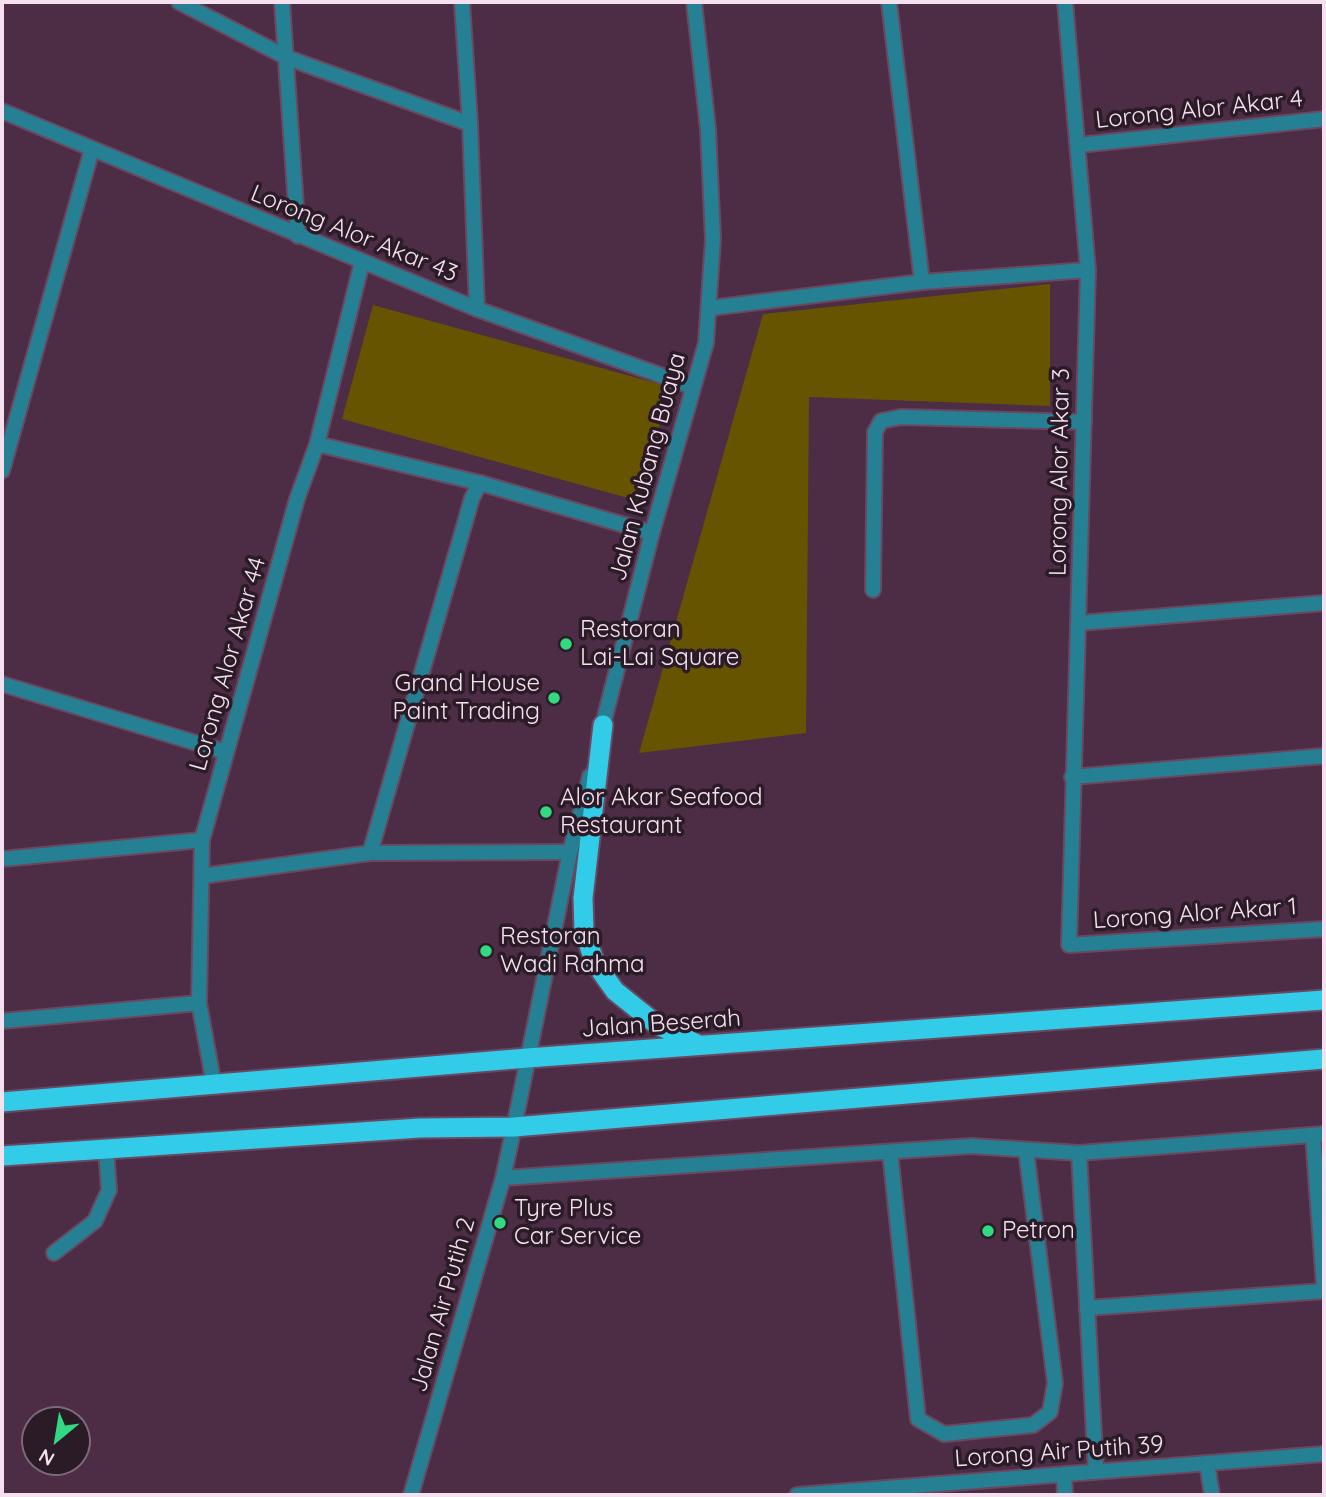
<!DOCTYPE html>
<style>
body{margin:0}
#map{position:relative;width:1326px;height:1497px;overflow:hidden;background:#4d2c46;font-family:Quicksand,sans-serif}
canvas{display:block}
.frame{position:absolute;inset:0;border:4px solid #f5e0f0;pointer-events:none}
.north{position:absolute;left:21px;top:1406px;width:70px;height:70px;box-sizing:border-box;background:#2a1b26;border:2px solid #7b6a77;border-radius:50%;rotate:210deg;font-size:19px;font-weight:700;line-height:28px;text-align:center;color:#f5e0f0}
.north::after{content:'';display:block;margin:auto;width:24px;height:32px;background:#32d882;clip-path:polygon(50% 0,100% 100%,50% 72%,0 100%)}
</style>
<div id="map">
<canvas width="1326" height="1497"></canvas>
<div class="frame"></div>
<div class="north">N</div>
</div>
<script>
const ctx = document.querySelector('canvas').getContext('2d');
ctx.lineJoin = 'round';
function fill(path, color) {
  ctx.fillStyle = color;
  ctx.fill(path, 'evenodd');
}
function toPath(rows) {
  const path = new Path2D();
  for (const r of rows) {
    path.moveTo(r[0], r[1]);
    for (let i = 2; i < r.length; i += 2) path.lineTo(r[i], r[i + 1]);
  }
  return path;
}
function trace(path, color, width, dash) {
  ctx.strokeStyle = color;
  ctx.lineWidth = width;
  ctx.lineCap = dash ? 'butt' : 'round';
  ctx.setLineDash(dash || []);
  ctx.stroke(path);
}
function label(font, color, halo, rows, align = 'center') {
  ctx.font = font + ' Quicksand,sans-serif';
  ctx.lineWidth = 7;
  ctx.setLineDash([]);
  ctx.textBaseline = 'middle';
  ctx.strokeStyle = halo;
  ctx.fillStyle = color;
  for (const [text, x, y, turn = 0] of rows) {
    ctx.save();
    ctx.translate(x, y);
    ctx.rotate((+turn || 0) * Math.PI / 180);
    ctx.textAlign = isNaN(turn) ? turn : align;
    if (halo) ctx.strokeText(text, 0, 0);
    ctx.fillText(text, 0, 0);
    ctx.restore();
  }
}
fill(toPath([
 [1050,284,1050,406,809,397,806,733,639,753,763,314],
 [373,305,670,387,639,501,342,419]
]), '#665400');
const service = toPath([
 [179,2,288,58,470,124],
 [462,2,470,124,477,309],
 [889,2,922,282],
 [873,590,875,432,881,421,901,417,1084,422],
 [1072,777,1324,756],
 [370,853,472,498,480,483],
 [2,859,202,840],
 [1313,1135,1324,1285],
 [890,1152,918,1419,944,1434,1033,1425,1050,1412,1055,1383,1026,1150],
 [54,1253,95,1221,109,1190,106,1149],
 [1087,1308,1324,1291],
 [1207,1463,1212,1495]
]);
const minor = toPath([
 [282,2,298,236],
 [1065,2,1088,270,1069,945,1324,929],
 [2,111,477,309,693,387],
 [1079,145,1324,119],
 [710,308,922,282,1088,270],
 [317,444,480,483,652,533],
 [2,471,92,149],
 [1079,623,1324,603],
 [2,684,226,752],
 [202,876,370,853,570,852],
 [2,1021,199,1003],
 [214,1085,199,1003,202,840,297,499,317,444,362,262],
 [1079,1153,1096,1472],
 [503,1178,971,1146,1079,1153,1324,1134],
 [1064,1474,1065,1495],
 [411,1495,503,1178,514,1127],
 [797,1495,1324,1454]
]);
const tertiary = toPath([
 [601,732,652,533,706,343,713,239,708,129,694,2],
 [514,1127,570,852,590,776]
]);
const trunk = toPath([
 [603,725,583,898,584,931,595,963,615,991,656,1024,699,1045],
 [2,1102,527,1058,1324,1000],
 [2,1156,420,1128,514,1127,1324,1059]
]);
trace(service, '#684961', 18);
trace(minor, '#684961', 18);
trace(tertiary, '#684961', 18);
trace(trunk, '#684961', 23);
trace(service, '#268093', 14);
trace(minor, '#268093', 14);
trace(tertiary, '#268093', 14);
trace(trunk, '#32cce8', 19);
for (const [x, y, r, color] of [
 [566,644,7,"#32d882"],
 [554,698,7,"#32d882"],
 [546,812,7,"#32d882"],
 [486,951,7,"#32d882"],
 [500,1223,7,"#32d882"],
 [988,1231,7,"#32d882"]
]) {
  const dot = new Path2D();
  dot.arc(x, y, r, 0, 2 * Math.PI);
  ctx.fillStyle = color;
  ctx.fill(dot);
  trace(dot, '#2a1b26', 2.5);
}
label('24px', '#f5e0f0', '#2a1b26', [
 ["Lorong Alor Akar 4",1199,110,-6],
 ["Lorong Alor Akar 43",354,234,22],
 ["Jalan Kubang Buaya",648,467,-75],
 ["Lorong Alor Akar 3",1060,472,-89],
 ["Lorong Alor Akar 44",228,664,-74],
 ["Lorong Alor Akar 1",1195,914,-4],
 ["Jalan Beserah",661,1024,-4],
 ["Jalan Air Putih 2",443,1305,-74],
 ["Lorong Air Putih 39",1059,1452,-4]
]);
label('24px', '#f5e0f0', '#2a1b26', [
 ["Restoran",580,630],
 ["Lai-Lai Square",580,658],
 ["Grand House",540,684,"right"],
 ["Paint Trading",540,712,"right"],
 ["Alor Akar Seafood",560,798],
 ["Restaurant",560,826],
 ["Restoran",500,937],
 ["Wadi Rahma",500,965],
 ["Tyre Plus",514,1209],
 ["Car Service",514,1237],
 ["Petron",1002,1231]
], 'left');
</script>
